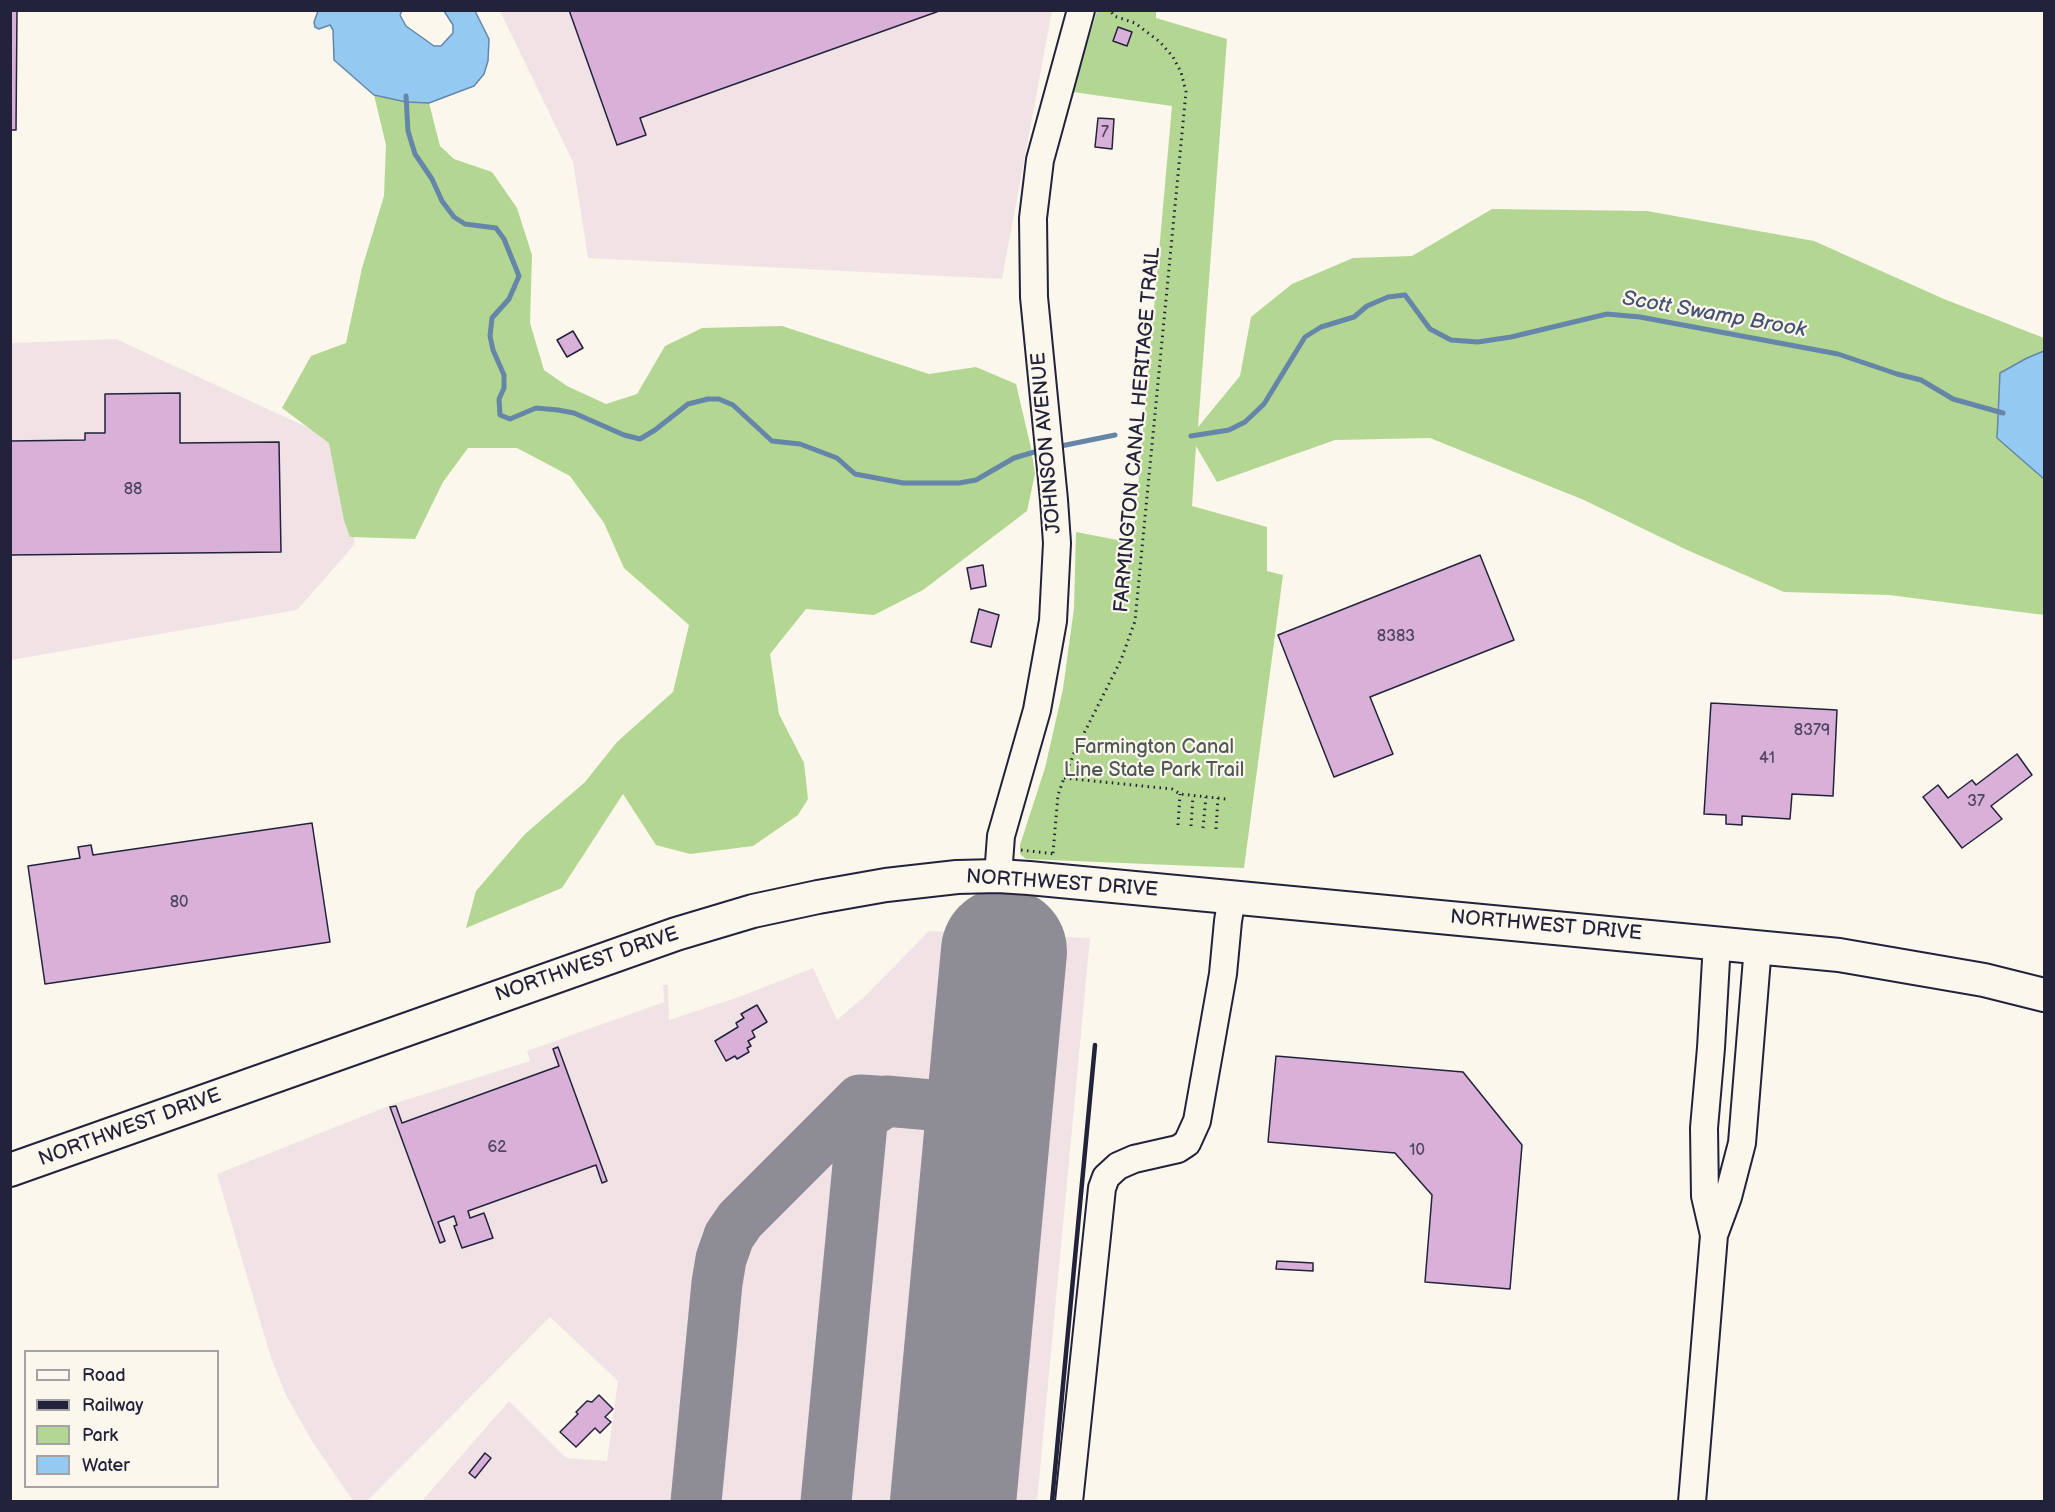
<!DOCTYPE html>
<style>
body{margin:0}
#map{position:relative;width:2055px;height:1512px;overflow:hidden;background:#fbf7ec;font-family:"Balsamiq Sans",sans-serif}
canvas{display:block}
.frame{position:absolute;inset:0;border:12px solid #22223b;pointer-events:none}
.legend{position:absolute;left:24px;top:1350px;width:195px;height:138px;box-sizing:border-box;background:#fbf7ec;border:2px solid #a4a2a5;margin:0;padding:8px 10px;list-style:none;font-size:18px;color:#22223b}
.legend li{display:flex;align-items:center;gap:12px;height:30px}
.legend b{width:30px;border:2px solid #a4a2a5}
</style>
<div id="map">
<canvas width="2055" height="1512"></canvas>
<div class="frame"></div>
<ul class="legend">
<li><b style="height:8px;background:#fbf7ec"></b>Road</li>
<li><b style="height:8px;background:#22223b"></b>Railway</li>
<li><b style="height:16px;background:#b3d792"></b>Park</li>
<li><b style="height:16px;background:#94c9f2"></b>Water</li>
</ul>
</div>
<script>
const ctx = document.querySelector('canvas').getContext('2d');
ctx.lineJoin = 'round';
function fill(path, color) {
  ctx.fillStyle = color;
  ctx.fill(path, 'evenodd');
}
function toPath(rows) {
  const path = new Path2D();
  for (const r of rows) {
    path.moveTo(r[0], r[1]);
    for (let i = 2; i < r.length; i += 2) path.lineTo(r[i], r[i + 1]);
  }
  return path;
}
function trace(path, color, width, dash) {
  ctx.strokeStyle = color;
  ctx.lineWidth = width;
  ctx.lineCap = dash ? 'butt' : 'round';
  ctx.setLineDash(dash || []);
  ctx.stroke(path);
}
function label(font, color, halo, rows, align = 'center') {
  ctx.font = font + ' "Balsamiq Sans",sans-serif';
  ctx.lineWidth = 4.5;
  ctx.setLineDash([]);
  ctx.textBaseline = 'middle';
  ctx.strokeStyle = halo;
  ctx.fillStyle = color;
  for (const [text, x, y, turn = 0] of rows) {
    ctx.save();
    ctx.translate(x, y);
    ctx.rotate((+turn || 0) * Math.PI / 180);
    ctx.textAlign = isNaN(turn) ? turn : align;
    if (halo) ctx.strokeText(text, 0, 0);
    ctx.fillText(text, 0, 0);
    ctx.restore();
  }
}
fill(toPath([
 [500,11,1052,11,1002,279,588,258,573,162],
 [116,339,337,441,355,544,297,610,11,660,10,343],
 [929,931,1090,938,1037,1501,422,1501,509,1401,566,1458,607,1461,618,1381,550,1317,367,1501,353,1501,312,1441,286,1395,271,1358,217,1174,396,1103,530,1061,527,1051,664,1002,663,985,668,985,669,1020,739,997,813,968,837,1020,864,997]
]), '#f1e2e6');
fill(toPath([
 [1097,11,1156,11,1156,18,1227,39,1198,427,1240,376,1251,317,1292,284,1353,258,1412,256,1492,209,1647,211,1814,241,1944,299,2044,338,2044,351,2027,358,2000,374,1997,438,2044,479,2044,615,1889,595,1784,592,1687,550,1584,500,1430,438,1335,440,1217,482,1196,446,1192,506,1267,527,1267,571,1283,575,1244,868,1026,859,1020,854,1020,845,1045,768,1063,689,1074,608,1076,532,1133,543,1172,106,1073,92],
 [374,95,406,102,429,103,440,146,454,159,492,172,517,208,532,255,530,323,544,370,567,386,606,404,637,394,665,346,702,328,782,326,929,374,976,367,1016,384,1031,448,1035,474,1027,511,923,590,874,615,806,609,770,654,779,714,804,763,808,799,798,815,753,846,690,854,656,845,623,794,562,888,466,928,476,891,525,834,585,782,617,742,673,692,689,625,624,568,604,523,570,476,517,448,468,448,443,482,415,539,350,537,344,520,329,443,282,408,311,356,346,343,362,268,384,196,386,145]
]), '#b3d792');
const water = toPath([
 [318,11,402,11,400,15,406,26,434,46,441,46,453,33,453,25,444,11,475,11,489,39,488,61,484,74,474,86,429,103,406,102,374,95,334,60,333,30,330,25,319,29,315,27,314,22,318,11],
 [2044,351,2044,479,1997,438,2000,373,2027,358,2044,351]
]);
fill(water, '#94c9f2');
trace(water, '#6686a9', 1.5);
trace(toPath([
 [406,96,408,131,415,154,432,179,442,201,454,217,465,224,496,228,504,239,519,276,509,299,492,318,490,336,493,350,504,375,504,388,499,399,500,415,510,419,536,408,558,410,574,413,624,435,640,439,655,430,688,404,708,399,719,399,733,405,772,441,800,444,837,458,855,474,903,483,959,483,976,480,1014,458,1041,450],
 [1191,436,1229,430,1245,422,1264,404,1305,337,1321,327,1354,317,1367,306,1388,297,1405,295,1430,329,1451,340,1478,342,1511,337,1607,314,1640,317,1838,354,1897,374,1921,380,1953,399,2003,413],
 [1056,447,1115,435]
]), '#6686a9', 5);
trace(toPath([
 [696,1502,717,1283,721,1259,729,1236,740,1220,860,1100,877,1101],
 [826,1502,862,1123,867,1114,886,1101,989,1110]
]), '#8e8c94', 51);
trace(toPath([
 [953,1502,1004,951]
]), '#8e8c94', 126);
const building = toPath([
 [10,10,17,10,16,130,10,130,10,10],
 [569,10,942,10,640,118,646,135,617,145,569,10],
 [1118,27,1132,32,1127,46,1113,41,1118,27],
 [1098,118,1114,119,1112,149,1095,147,1098,118],
 [573,331,583,348,567,357,557,340,573,331],
 [180,393,180,443,279,442,281,552,10,555,10,441,85,440,85,433,105,433,105,394,180,393],
 [1480,555,1514,640,1370,697,1393,754,1334,777,1278,635,1480,555],
 [983,565,986,586,971,589,967,568,983,565],
 [979,609,999,615,991,647,971,642,979,609],
 [1711,703,1837,710,1833,796,1792,794,1790,819,1742,816,1742,825,1726,824,1726,815,1704,814,1711,703],
 [2017,754,2032,775,1991,806,2002,819,1962,848,1923,797,1938,785,1948,798,1972,780,1976,785,2017,754],
 [312,823,330,942,45,984,28,866,80,858,78,847,91,845,93,855,312,823],
 [757,1005,767,1022,752,1031,755,1037,748,1041,751,1046,747,1048,749,1052,737,1059,735,1056,726,1061,715,1041,738,1027,736,1023,744,1018,741,1014,757,1005],
 [558,1047,607,1181,602,1183,596,1165,468,1211,470,1218,484,1213,493,1238,462,1248,454,1226,457,1225,454,1216,438,1222,445,1241,440,1243,390,1107,396,1106,402,1123,559,1066,553,1049,558,1047],
 [1276,1056,1463,1072,1522,1145,1510,1289,1425,1282,1432,1195,1395,1153,1268,1142,1276,1056],
 [1277,1261,1313,1263,1313,1271,1276,1269,1277,1261],
 [599,1395,613,1409,605,1417,611,1422,600,1433,595,1428,576,1447,560,1432,578,1414,576,1412,587,1401,592,1402,599,1395],
 [485,1453,491,1458,475,1478,469,1473,485,1453]
]);
fill(building, '#d9b1d8');
trace(building, '#22223b', 1.5);
const minor = toPath([
 [998,876,1001,836,1037,710,1053,621,1057,543,1054,500,1034,297,1033,218,1040,160,1081,10],
 [1714,1235,1705,1196,1704,1128,1711,1048,1717,942],
 [1069,1502,1102,1188,1106,1177,1118,1166,1134,1159,1178,1149,1187,1143,1197,1121,1223,974,1228,921,1232,897],
 [1692,1502,1714,1235,1728,1197,1742,1143,1758,946]
]);
const major = toPath([
 [10,1170,676,934,753,911,818,897,886,885,957,877,998,876,1029,878,1839,955,1984,980,2044,995]
]);
trace(minor, '#22223b', 30);
trace(major, '#22223b', 36);
trace(toPath([
 [1064,778,1172,789,1180,794,1226,799],
 [1178,825,1180,794],
 [1191,826,1193,796],
 [1203,828,1206,797],
 [1216,829,1218,798],
 [1021,850,1055,854],
 [1053,853,1058,795,1064,778,1074,753,1121,660,1135,621,1186,92,1181,72,1173,57,1160,42,1135,23,1114,16,1110,10]
]), '#22223b', 3, [1.5, 4.5]);
trace(minor, '#fbf7ec', 26);
trace(major, '#fbf7ec', 32);
trace(toPath([
 [1052,1502,1095,1045]
]), '#22223b', 4.5);
label('16px', '#504662', null, [
 ["7",1105,133],
 ["88",133,490],
 ["8383",1396,637],
 ["8379",1812,731],
 ["41",1767,759],
 ["37",1976,802],
 ["80",179,903],
 ["62",497,1148],
 ["10",1417,1151]
]);
label('20px', '#22223b', '#fbf7ec', [
 ["FARMINGTON CANAL HERITAGE TRAIL",1138,430,-85],
 ["JOHNSON AVENUE",1047,443,-95],
 ["NORTHWEST DRIVE",1062,884,4],
 ["NORTHWEST DRIVE",1546,926,5],
 ["NORTHWEST DRIVE",587,965,-19],
 ["NORTHWEST DRIVE",130,1128,-20]
]);
label('20px', '#4e5855', '#fbf7ec', [
 ["Farmington Canal",1154,748],
 ["Line State Park Trail",1154,771]
]);
label('italic 21px', '#445472', '#fbf7ec', [
 ["Scott Swamp Brook",1714,315,10]
]);
</script>
